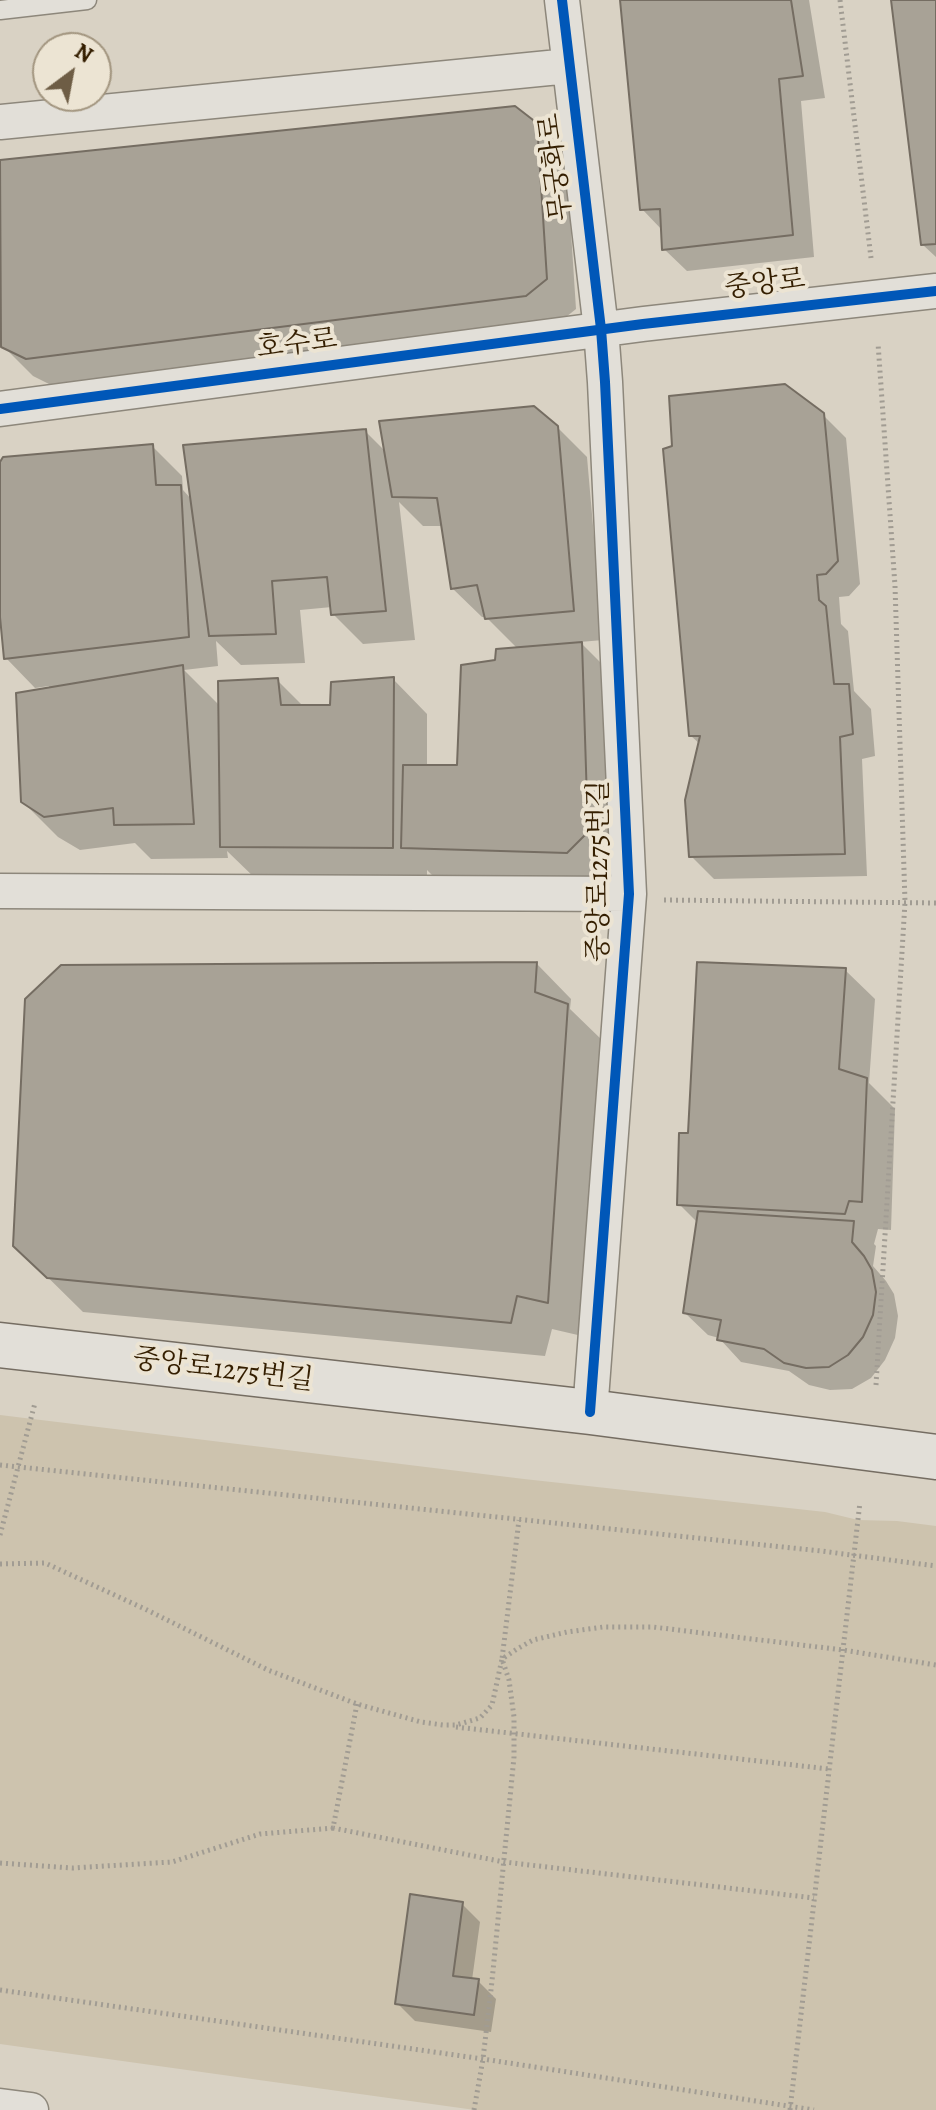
<!DOCTYPE html>
<meta charset="utf-8">
<style>
body{margin:0}
#map{position:relative;width:936px;height:2110px;overflow:hidden;background:#d9d2c4;font-family:Alegreya,serif}
canvas{display:block}
.north{position:absolute;left:32px;top:32px;width:80px;height:80px;box-sizing:border-box;background:#ece4d3;border:2px solid #a2957f;border-radius:50%;rotate:32deg;font-size:22px;font-weight:700;line-height:32px;text-align:center;color:#341e00}
.north::after{content:'';display:block;margin:auto;width:28px;height:36px;background:#6e5d45;clip-path:polygon(50% 0,100% 100%,50% 72%,0 100%)}
</style>
<div id="map">
<canvas width="936" height="2110"></canvas>
<div class="north">N</div>
</div>
<script>
const ctx = document.querySelector('canvas').getContext('2d');
ctx.lineJoin = 'round';
function fill(path, color) {
  ctx.fillStyle = color;
  ctx.fill(path, 'evenodd');
}
function toPath(rows) {
  const path = new Path2D();
  for (const r of rows) {
    path.moveTo(r[0], r[1]);
    for (let i = 2; i < r.length; i += 2) path.lineTo(r[i], r[i + 1]);
  }
  return path;
}
function trace(path, color, width, dash) {
  ctx.strokeStyle = color;
  ctx.lineWidth = width;
  ctx.lineCap = dash ? 'butt' : 'round';
  ctx.setLineDash(dash || []);
  ctx.stroke(path);
}
function label(font, color, halo, rows, align = 'center') {
  ctx.font = font + ' Alegreya,"Noto Serif KR",serif';
  ctx.lineWidth = 8;
  ctx.setLineDash([]);
  ctx.textBaseline = 'middle';
  ctx.strokeStyle = halo;
  ctx.fillStyle = color;
  for (const [text, x, y, turn = 0] of rows) {
    ctx.save();
    ctx.translate(x, y);
    ctx.rotate((+turn || 0) * Math.PI / 180);
    ctx.textAlign = isNaN(turn) ? turn : align;
    if (halo) ctx.strokeText(text, 0, 0);
    ctx.fillText(text, 0, 0);
    ctx.restore();
  }
}
fill(toPath([
 [0,1415,524,1479,825,1512,858,1520,897,1521,936,1526,936,2110,475,2110,0,2044]
]), '#cdc3ae');
fill(toPath([
 [622,0,809,0,825,98,801,101,814,257,687,271,664,249,663,231,642,209],
 [893,0,936,0,936,257,923,245],
 [514,108,536,124,566,155,576,309,556,325,57,388,33,376,3,346,0,312,0,162],
 [823,415,846,438,860,584,849,596,839,597,841,624,848,631,854,691,871,709,875,756,862,759,867,876,714,879,691,856,700,744,691,736],
 [557,427,587,457,603,640,580,642,616,678,622,867,602,887,438,881,427,870,427,882,257,880,227,851,228,858,151,859,135,843,80,850,58,837,23,802,50,690,49,686,35,688,6,658,0,593,0,467,152,446,182,476,183,490,192,500,365,431,386,452],
 [399,502,423,526,443,526,452,588,482,617,486,617,518,649,497,662,459,768,427,767,427,714,393,679,332,707,304,707,277,680,220,706,184,670,218,666,216,641,241,665,305,663,300,610,332,607,333,614,363,644,415,640],
 [537,964,571,999,570,1009,602,1040,582,1336,552,1329,545,1356,83,1312,15,1245],
 [845,970,875,999,869,1083,895,1109,891,1230,878,1229,874,1244,876,1246,873,1266,886,1281,894,1294,898,1316,895,1338,885,1360,871,1378,852,1389,830,1390,809,1385,789,1371,741,1362,719,1338,708,1335,685,1313,698,1223,679,1204,689,1135],
 [462,1904,480,1922,472,1980,478,1981,496,1999,491,2032,415,2021,397,2003]
]), '#0003');
const building = toPath([
 [620,0,791,0,803,76,779,79,793,235,662,250,660,209,640,210,620,0],
 [891,0,936,0,936,244,921,245,891,0],
 [515,106,537,123,547,279,526,296,26,359,1,347,0,160,515,106],
 [785,384,824,413,838,561,826,574,817,575,819,600,826,606,834,684,849,684,853,734,840,737,845,854,689,857,685,800,700,736,689,736,663,449,672,446,669,396,785,384],
 [534,406,558,426,574,611,485,619,477,585,451,589,437,498,392,497,379,421,534,406],
 [366,429,386,611,331,615,327,577,272,581,276,634,209,636,183,445,366,429],
 [153,444,156,485,181,485,189,637,4,659,0,617,0,462,3,457,153,444],
 [582,642,588,832,567,853,401,848,403,765,457,765,461,665,495,660,496,649,582,642],
 [183,665,194,824,114,825,113,808,44,817,21,802,16,693,183,665],
 [394,677,393,848,220,847,218,681,278,678,281,705,330,705,331,682,394,677],
 [537,962,535,992,568,1004,548,1303,517,1296,511,1323,47,1278,13,1246,25,999,61,965,537,962],
 [697,962,846,968,839,1069,867,1078,862,1202,849,1201,845,1214,677,1205,679,1133,688,1133,697,962],
 [698,1211,854,1221,852,1242,864,1256,872,1270,876,1292,873,1315,863,1337,848,1355,829,1367,806,1368,784,1363,764,1349,717,1340,721,1320,683,1313,698,1211],
 [410,1894,463,1902,453,1976,479,1979,474,2015,395,2004,410,1894]
]);
fill(building, '#a8a296');
trace(building, '#756d62', 2);
const service = toPath([
 [0,10,87,0]
]);
const minor = toPath([
 [562,0,601,329,605,382,629,894,590,1412],
 [0,122,569,66],
 [0,409,643,324,936,291],
 [0,891,629,894],
 [0,2106,31,2110]
]);
const secondary = toPath([
 [0,1345,590,1412,936,1457]
]);
trace(service, '#8d877b', 21);
trace(minor, '#8d877b', 37);
trace(secondary, '#756d62', 47);
trace(toPath([
 [840,0,871,258],
 [664,900,936,903],
 [876,1385,905,902,895,586,878,343],
 [0,1465,821,1551,936,1566],
 [0,1535,35,1403],
 [0,1564,45,1563,145,1609,268,1670,357,1704,421,1722,443,1725,456,1725,480,1718,492,1705,502,1659,517,1649,533,1640,567,1632,603,1627,653,1627,843,1650,936,1665],
 [357,1704,333,1828,504,1862,814,1898],
 [456,1727,829,1769],
 [0,1863,72,1868,172,1862,260,1834,333,1828],
 [0,1990,483,2059,814,2110],
 [474,2110,483,2059,492,1981,514,1757,514,1717,509,1680,502,1659,519,1520],
 [790,2110,860,1502]
]), '#a19c93', 5, [2, 4]);
trace(service, '#e2dfd8', 18);
trace(minor, '#e2dfd8', 34);
trace(secondary, '#e2dfd8', 44);
trace(toPath([
 [562,0,601,329,605,382,629,894,590,1412],
 [0,409,643,324,936,291]
]), '#0057b8', 10);
label('28px', '#341e00', '#ece4d3', [
 ["무궁화로",557,167,-97],
 ["중앙로",765,285,-7],
 ["호수로",297,345,-7],
 ["중앙로1275번길",600,871,-90],
 ["중앙로1275번길",223,1371,7]
]);
</script>
